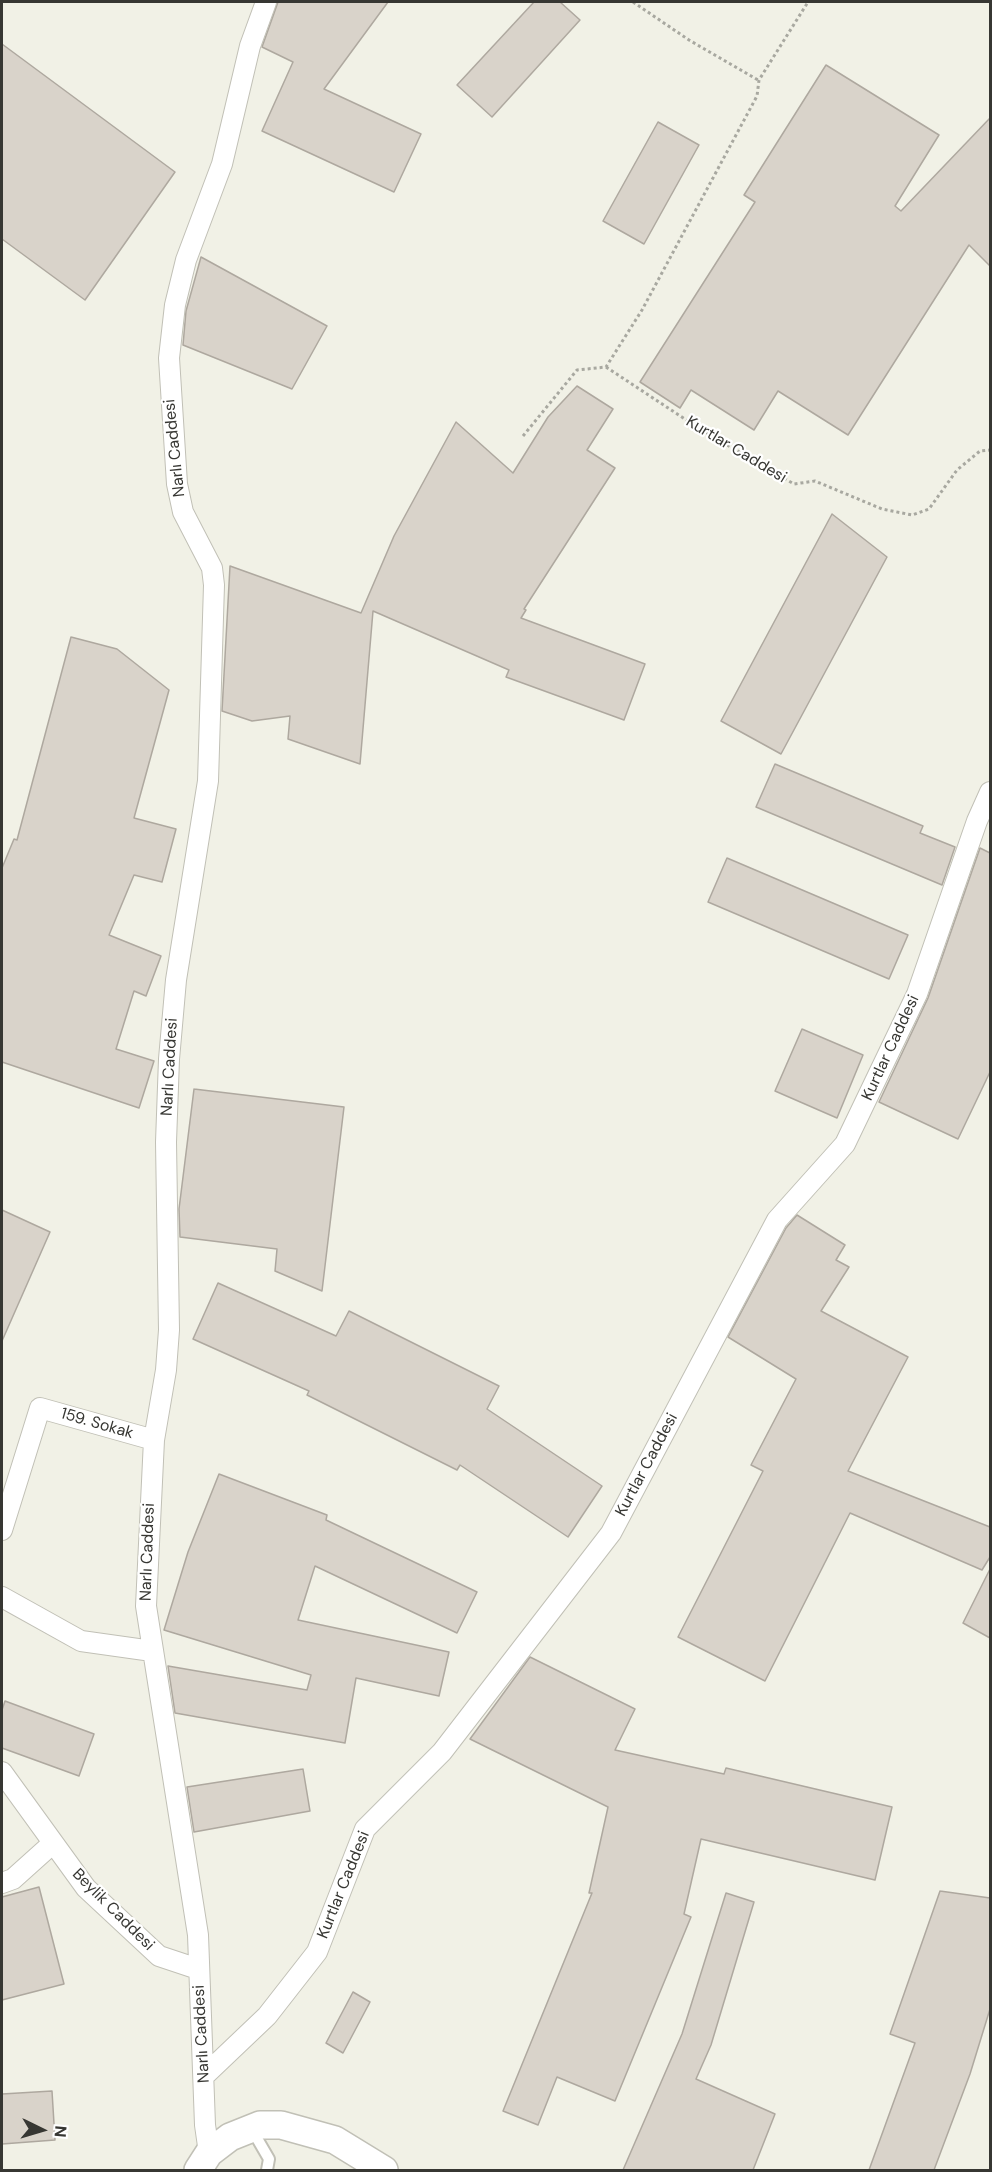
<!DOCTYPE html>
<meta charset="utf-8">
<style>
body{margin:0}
#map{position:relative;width:992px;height:2172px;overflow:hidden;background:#f1f1e6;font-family:"DM Sans",sans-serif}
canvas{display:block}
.frame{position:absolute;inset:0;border:3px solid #373733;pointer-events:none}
.north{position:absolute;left:12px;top:2100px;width:60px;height:60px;-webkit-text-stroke:4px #fff;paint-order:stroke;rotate:95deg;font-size:16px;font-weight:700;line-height:24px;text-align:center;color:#373733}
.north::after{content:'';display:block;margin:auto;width:21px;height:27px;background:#373733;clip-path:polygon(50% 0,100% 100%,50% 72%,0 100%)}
</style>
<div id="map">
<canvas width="992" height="2172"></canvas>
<div class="frame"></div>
<div class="north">N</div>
</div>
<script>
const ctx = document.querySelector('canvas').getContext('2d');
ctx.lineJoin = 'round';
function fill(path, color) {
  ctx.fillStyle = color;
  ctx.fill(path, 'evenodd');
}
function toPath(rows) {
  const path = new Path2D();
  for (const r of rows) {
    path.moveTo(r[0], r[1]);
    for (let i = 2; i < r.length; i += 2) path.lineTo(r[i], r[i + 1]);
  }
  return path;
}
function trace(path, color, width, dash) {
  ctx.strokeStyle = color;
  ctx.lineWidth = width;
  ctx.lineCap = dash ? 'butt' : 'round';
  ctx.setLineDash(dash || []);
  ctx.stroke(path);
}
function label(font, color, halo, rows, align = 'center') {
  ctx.font = font + ' "DM Sans",sans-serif';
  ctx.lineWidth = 4.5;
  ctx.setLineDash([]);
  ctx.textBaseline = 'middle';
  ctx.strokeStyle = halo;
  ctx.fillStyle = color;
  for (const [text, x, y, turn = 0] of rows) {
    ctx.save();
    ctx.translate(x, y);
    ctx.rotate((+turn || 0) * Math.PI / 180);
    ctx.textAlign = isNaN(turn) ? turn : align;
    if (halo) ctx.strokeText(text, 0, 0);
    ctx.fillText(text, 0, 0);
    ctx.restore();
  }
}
const building = toPath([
 [278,2,388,2,324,89,421,134,394,192,262,131,293,62,262,47,278,2],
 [534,2,560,2,580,20,492,117,457,85,534,2],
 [2,44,175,172,85,300,2,239,2,44],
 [826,65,939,135,895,206,901,211,990,118,990,266,969,245,848,435,778,391,754,430,691,390,680,408,640,382,755,202,744,195,826,65],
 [658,122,699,145,644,244,603,221,658,122],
 [201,257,327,326,292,389,183,345,186,311,201,257],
 [577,386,613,409,587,450,615,468,524,609,526,610,521,618,645,664,624,720,506,677,509,670,373,611,360,764,288,739,290,716,252,721,222,711,230,566,361,613,394,536,456,422,513,473,548,417,577,386],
 [832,514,887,557,781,754,721,721,832,514],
 [71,637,117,649,169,690,134,818,176,829,162,882,134,875,109,935,161,956,146,996,134,991,116,1049,154,1061,139,1108,2,1062,2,868,14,839,17,840,71,637],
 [775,764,923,826,920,833,955,847,942,885,756,807,775,764],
 [980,848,990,853,990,1072,958,1139,879,1102,928,998,980,848],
 [727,858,908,935,889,979,708,902,727,858],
 [802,1029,863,1055,837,1118,775,1091,802,1029],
 [194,1089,344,1107,322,1291,275,1271,277,1249,180,1237,179,1209,194,1089],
 [2,1210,50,1232,2,1341,2,1210],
 [797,1215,845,1245,836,1260,849,1267,821,1311,908,1357,848,1471,990,1527,990,1557,982,1570,850,1513,765,1681,678,1637,763,1471,751,1465,796,1379,728,1337,786,1228,797,1215],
 [218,1283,336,1336,349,1311,499,1386,487,1409,602,1486,568,1537,460,1465,457,1470,307,1395,309,1391,193,1339,218,1283],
 [219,1474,327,1515,326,1520,477,1592,457,1633,315,1566,298,1620,449,1652,439,1696,356,1678,345,1743,175,1713,168,1666,307,1690,311,1675,164,1630,188,1552,219,1474],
 [990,1569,990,1638,963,1623,990,1569],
 [530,1657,635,1709,615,1750,724,1774,726,1768,892,1807,875,1880,701,1839,684,1914,691,1917,615,2101,557,2077,538,2125,503,2111,592,1893,589,1893,608,1807,470,1739,530,1657],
 [5,1701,94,1734,79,1776,2,1748,2,1710,5,1701],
 [303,1769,310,1811,194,1832,187,1787,303,1769],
 [39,1887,64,1984,2,2000,2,1897,39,1887],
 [940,1891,990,1898,990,2009,970,2074,934,2170,869,2170,915,2043,890,2034,940,1891],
 [726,1893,754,1902,711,2045,696,2079,775,2114,753,2170,623,2170,682,2034,726,1893],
 [353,1992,370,2002,343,2053,326,2043,353,1992],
 [52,2091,55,2140,2,2144,2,2094,52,2091]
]);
fill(building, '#d9d3ca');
trace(building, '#aea89f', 1.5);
const lane = toPath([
 [251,2128,269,2159,267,2170]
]);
const street = toPath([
 [2,1530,40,1408,154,1440],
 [2,1597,81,1641,152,1651],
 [2,1772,86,1888,159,1956,192,1967,199,1964],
 [2,1883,13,1879,52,1844],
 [205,2075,267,2016,317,1952,365,1829,442,1752,611,1533,777,1220,845,1144,917,994,977,821,990,792],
 [209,2153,205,2125,198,1935,146,1606,154,1440,166,1370,169,1330,166,1142,169,1059,176,980,208,781,214,585,212,568,183,512,177,484,169,358,175,305,186,260,222,164,250,46,266,2]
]);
const secondary = toPath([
 [198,2170,209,2153,230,2137,260,2125,281,2125,335,2140,384,2170]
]);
trace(lane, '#c1c0b6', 14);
trace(street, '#c1c0b6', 22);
trace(secondary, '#c1c0b6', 30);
trace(toPath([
 [633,2,689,40,758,80],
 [606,367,700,429,794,484,815,481,882,509,912,515,929,509,957,470,980,451,990,450],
 [523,436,577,370,606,367,642,310,757,96,759,80,808,2]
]), '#a8a8a0', 3, [3, 3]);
trace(lane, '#fff', 10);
trace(street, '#fff', 20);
trace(secondary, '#fff', 27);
label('16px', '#373733', '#fff', [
 ["Narlı Caddesi",175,448,-96],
 ["Kurtlar Caddesi",736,450,31],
 ["Kurtlar Caddesi",891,1048,-65],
 ["Narlı Caddesi",170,1067,-87],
 ["159. Sokak",97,1424,16],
 ["Kurtlar Caddesi",647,1465,-62],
 ["Narlı Caddesi",148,1552,-88],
 ["Kurtlar Caddesi",344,1885,-68],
 ["Beylik Caddesi",113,1910,45],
 ["Narlı Caddesi",202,2034,-93]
]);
</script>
